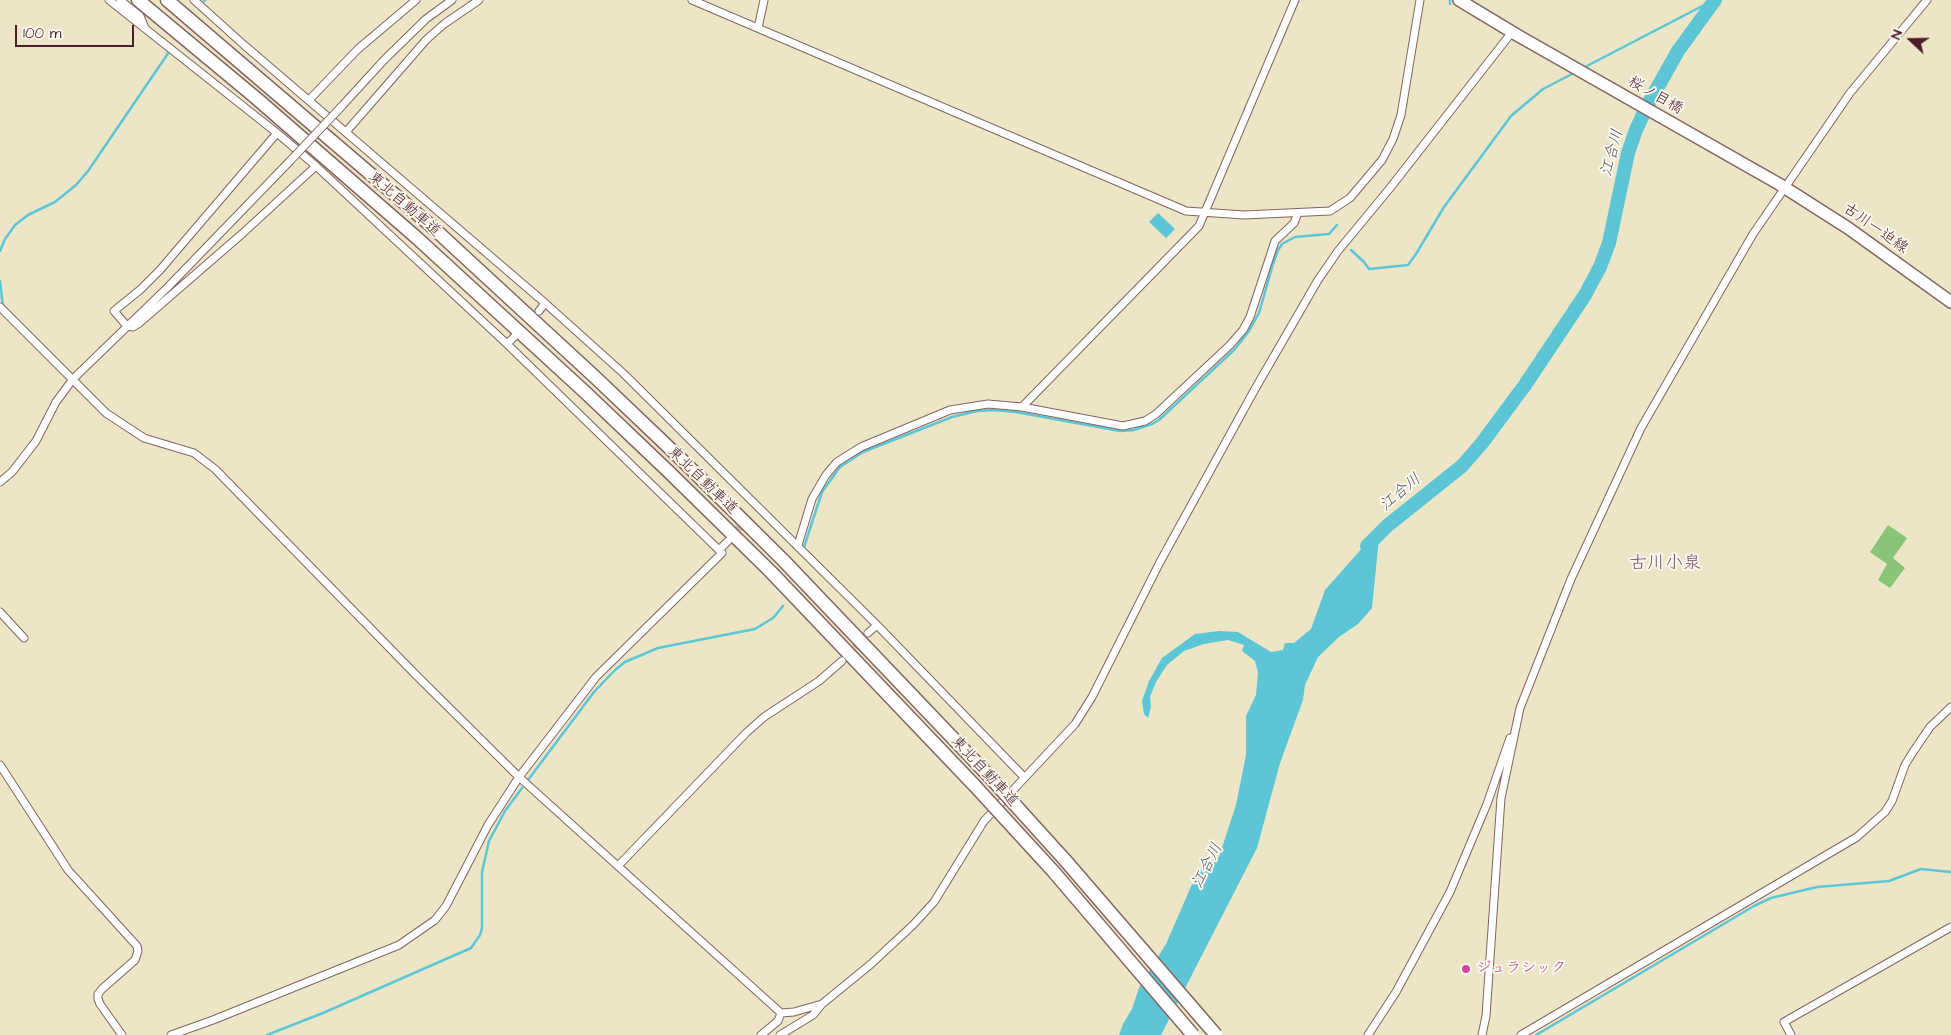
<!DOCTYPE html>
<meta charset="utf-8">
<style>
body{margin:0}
#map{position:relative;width:1951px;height:1035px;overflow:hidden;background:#ece5c6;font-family:"Architects Daughter",sans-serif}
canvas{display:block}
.north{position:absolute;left:1886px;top:15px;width:50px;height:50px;-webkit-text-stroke:4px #fbf7ec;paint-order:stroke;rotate:291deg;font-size:14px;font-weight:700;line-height:20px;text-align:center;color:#4a1f2b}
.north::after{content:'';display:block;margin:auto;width:18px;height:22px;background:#4a1f2b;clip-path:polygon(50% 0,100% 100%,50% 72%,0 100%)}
.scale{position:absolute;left:15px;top:25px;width:119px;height:22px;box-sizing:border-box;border:2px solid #4a1f2b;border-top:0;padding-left:6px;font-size:15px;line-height:18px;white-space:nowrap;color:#4a1f2b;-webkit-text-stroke:4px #fbf7ec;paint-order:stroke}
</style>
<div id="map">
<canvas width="1951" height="1035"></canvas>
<div class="north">N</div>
<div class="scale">100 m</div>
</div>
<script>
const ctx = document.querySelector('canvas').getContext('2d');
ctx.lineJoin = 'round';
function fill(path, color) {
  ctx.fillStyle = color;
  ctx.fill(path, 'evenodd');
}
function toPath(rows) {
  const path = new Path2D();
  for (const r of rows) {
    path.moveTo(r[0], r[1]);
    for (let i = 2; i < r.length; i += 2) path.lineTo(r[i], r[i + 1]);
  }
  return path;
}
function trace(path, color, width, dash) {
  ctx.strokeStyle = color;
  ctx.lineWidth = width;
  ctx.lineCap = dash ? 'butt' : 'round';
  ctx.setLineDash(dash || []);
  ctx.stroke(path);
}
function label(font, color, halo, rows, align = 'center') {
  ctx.font = font + ' "Architects Daughter","Klee One",sans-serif';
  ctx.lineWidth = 4;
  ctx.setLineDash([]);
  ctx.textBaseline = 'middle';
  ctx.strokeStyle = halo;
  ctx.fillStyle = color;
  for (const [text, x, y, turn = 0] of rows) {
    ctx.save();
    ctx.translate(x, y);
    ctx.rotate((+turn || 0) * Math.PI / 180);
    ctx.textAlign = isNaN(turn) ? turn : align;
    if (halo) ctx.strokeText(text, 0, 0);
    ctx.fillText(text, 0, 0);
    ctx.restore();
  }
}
fill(toPath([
 [1888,525,1907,538,1893,558,1905,568,1890,588,1878,580,1887,564,1870,552]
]), '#89c478');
fill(toPath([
 [1158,213,1175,229,1166,238,1149,222],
 [1380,528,1372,608,1358,624,1339,637,1318,657,1305,685,1303,700,1280,763,1257,848,1161,1035,1119,1035,1123,1024,1132,1009,1139,988,1166,944,1196,875,1204,865,1208,869,1219,857,1236,805,1246,755,1246,716,1256,695,1258,673,1255,661,1242,651,1244,645,1228,640,1204,644,1184,651,1167,665,1156,682,1150,697,1151,707,1148,718,1144,714,1142,701,1149,681,1162,658,1195,634,1219,631,1238,632,1271,652,1283,650,1285,643,1294,643,1311,629,1325,590]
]), '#5cc6d6');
trace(toPath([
 [204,1,205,0],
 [1450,4,1450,0],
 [1583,68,1714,0],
 [1351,250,1364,262,1369,269,1408,265,1416,254,1444,207,1511,116,1543,89,1574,73],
 [0,251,5,239,15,225,28,215,55,202,76,185,88,171,169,52],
 [0,281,3,307,0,313],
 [804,547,822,492,840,467,863,452,952,417,977,411,993,410,1016,412,1120,431,1134,430,1152,424,1159,420,1235,349,1249,331,1259,313,1273,264,1278,250,1282,244,1295,237,1329,234,1337,225],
 [528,780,594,692,614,671,625,662,658,648,755,629,773,618,783,606],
 [267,1035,323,1013,471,948,480,935,482,928,482,872,489,841,505,811,522,788],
 [1536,1035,1754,906,1771,898,1817,887,1889,881,1921,869,1951,872]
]), '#5cc6d6', 2.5);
trace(toPath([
 [1367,546,1387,526,1462,466,1482,443,1525,385,1585,295,1600,267,1609,243,1628,153,1636,130,1647,106,1678,51,1715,0]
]), '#5cc6d6', 14);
trace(toPath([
 [731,537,752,514],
 [847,655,868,633]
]), '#ccbda7', 7, [7, 3.5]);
const street = toPath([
 [109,0,277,133,160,270,141,289,114,311,127,326,133,327,138,324,243,233,316,166],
 [120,0,140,16,145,28],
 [194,0,244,45,545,303,623,373,877,625,1024,777],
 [692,0,1186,211,1244,215,1330,211,1350,198,1382,160,1393,139,1401,115,1420,0],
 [758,28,764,0],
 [309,100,358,49,416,0],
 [341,107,384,60,426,19,452,0],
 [346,132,426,40,444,24,479,0],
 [0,307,106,413,144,438,194,453,215,469,416,675,519,777,781,1013],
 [539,311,545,303],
 [507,344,514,337],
 [1022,407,1199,226,1295,0],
 [0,482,12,472,36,441,56,402,73,379,168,287,289,162],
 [798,545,812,499,826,475,837,462,861,447,950,410,988,404,1022,407,1123,426,1145,421,1156,414,1230,345,1243,330,1250,317,1275,241,1294,223,1298,213],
 [719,550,728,541],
 [0,612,24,638],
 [868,633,877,625],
 [0,765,68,870,137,946,138,951,135,960,102,989,98,994,98,999,100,1004,122,1035],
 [618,866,746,733,764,717,819,681,842,661],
 [171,1035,213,1020,399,945,435,920,446,906,488,825,501,805,519,777,596,677,722,553,507,344,316,166,277,133],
 [761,1035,778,1021,781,1013,794,1012,822,1004],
 [780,1035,813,1015,822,1004,871,964,913,925,934,902,984,821,1075,724,1092,697,1160,562,1255,389,1318,280,1338,251,1390,188,1512,32],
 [1368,1035,1396,992,1450,892,1487,804,1510,738],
 [1482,1035,1486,1016,1501,798,1520,708,1571,579,1641,428,1753,234,1850,93,1927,0],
 [1521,1035,1857,837,1885,812,1892,801,1905,765,1913,752,1930,727,1951,707],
 [1791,1035,1784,1022,1951,927]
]);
const primary = toPath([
 [1459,0,1517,35,1779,184,1848,228,1951,302]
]);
const highway = toPath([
 [138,0,256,98,417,238,586,393,669,472,771,572,975,786],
 [167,0,429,224,597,379,681,459,783,560,988,775]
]);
trace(street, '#836461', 9);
trace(primary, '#836461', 14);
trace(highway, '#836461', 15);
trace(street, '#fff', 7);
trace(primary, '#fff', 11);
trace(highway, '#fff', 12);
const streetBridge = toPath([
 [289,162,341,107]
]);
const highwayBridge = toPath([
 [988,775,1065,860,1216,1035],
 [975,786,1053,871,1193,1035]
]);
trace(streetBridge, '#836461', 9, []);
trace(highwayBridge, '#836461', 15, []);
trace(streetBridge, '#fff', 7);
trace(highwayBridge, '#fff', 12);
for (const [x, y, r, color] of [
 [1466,969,5,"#d1479c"]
]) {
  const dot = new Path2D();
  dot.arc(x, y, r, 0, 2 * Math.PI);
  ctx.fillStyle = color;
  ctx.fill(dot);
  trace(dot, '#fbf7ec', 2);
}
label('15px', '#4a1f2b', '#fbf7ec', [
 ["桜ノ目橋",1655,96,30],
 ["東北自動車道",404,205,41],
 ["古川一迫線",1875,229,35],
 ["東北自動車道",702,481,44],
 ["東北自動車道",984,772,47]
]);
label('15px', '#b23c85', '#fbf7ec', [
 ["ジュラシック",1476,969]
], 'left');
label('italic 16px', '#505967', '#fbf7ec', [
 ["江合川",1613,153,-75],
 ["江合川",1401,493,-40],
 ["江合川",1208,866,-63]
]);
label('18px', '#744d6c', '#fbf7ec', [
 ["古川小泉",1665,564]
]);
</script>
